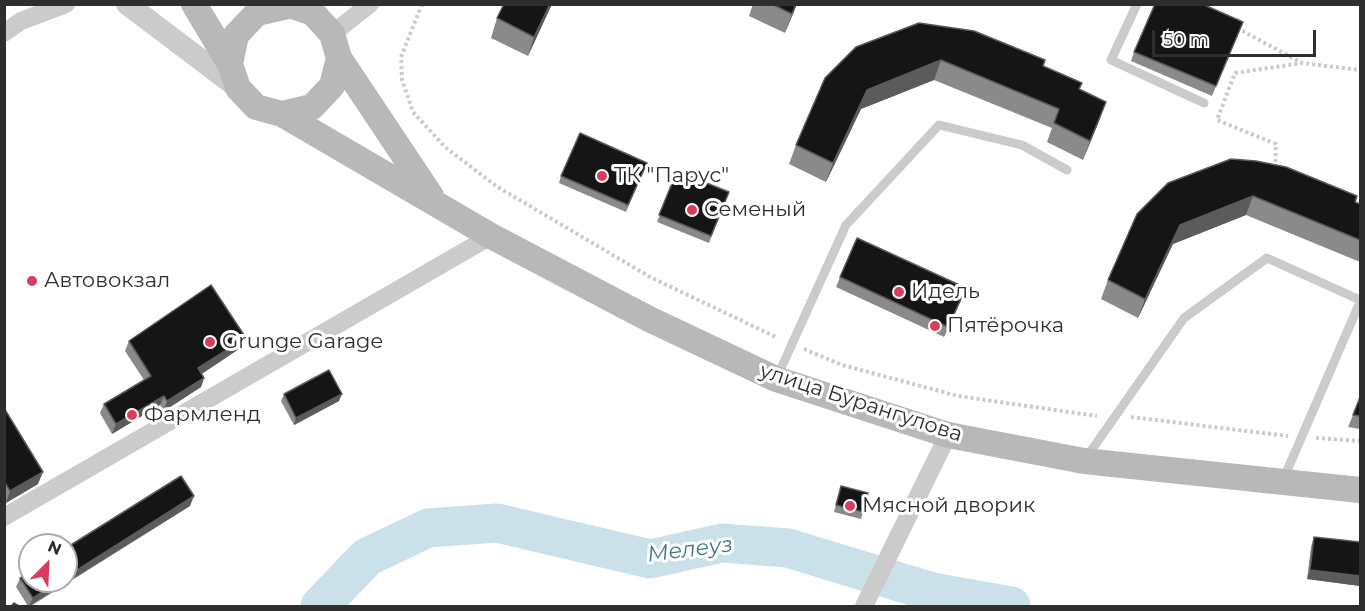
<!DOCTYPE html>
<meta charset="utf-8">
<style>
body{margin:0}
#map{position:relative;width:1365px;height:611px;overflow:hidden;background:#fff;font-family:Montserrat,sans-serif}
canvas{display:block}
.frame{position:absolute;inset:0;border:6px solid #2e2e2e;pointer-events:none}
.north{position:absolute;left:18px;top:533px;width:60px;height:60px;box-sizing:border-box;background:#fff;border:2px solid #ababab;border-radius:50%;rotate:24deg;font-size:16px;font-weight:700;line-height:24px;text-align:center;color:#2e2e2e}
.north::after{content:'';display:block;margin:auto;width:21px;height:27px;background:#d83d5b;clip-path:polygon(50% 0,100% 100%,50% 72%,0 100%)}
.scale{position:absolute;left:1152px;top:30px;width:164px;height:27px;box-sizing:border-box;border:3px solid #2e2e2e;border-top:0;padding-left:8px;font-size:18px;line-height:21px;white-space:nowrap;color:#2e2e2e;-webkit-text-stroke:4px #fff;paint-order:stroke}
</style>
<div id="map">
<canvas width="1365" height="611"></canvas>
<div class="frame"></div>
<div class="north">N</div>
<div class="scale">50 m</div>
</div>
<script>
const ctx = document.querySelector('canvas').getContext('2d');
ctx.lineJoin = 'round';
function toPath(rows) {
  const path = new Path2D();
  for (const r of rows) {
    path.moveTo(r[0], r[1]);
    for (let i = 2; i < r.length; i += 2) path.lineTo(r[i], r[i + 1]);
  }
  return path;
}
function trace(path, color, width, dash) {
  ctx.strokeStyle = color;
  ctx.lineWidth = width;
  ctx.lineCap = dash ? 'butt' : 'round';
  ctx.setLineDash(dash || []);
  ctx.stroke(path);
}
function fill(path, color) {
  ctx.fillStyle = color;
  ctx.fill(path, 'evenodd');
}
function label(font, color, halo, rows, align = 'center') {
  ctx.font = font + ' Montserrat,sans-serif';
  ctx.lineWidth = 6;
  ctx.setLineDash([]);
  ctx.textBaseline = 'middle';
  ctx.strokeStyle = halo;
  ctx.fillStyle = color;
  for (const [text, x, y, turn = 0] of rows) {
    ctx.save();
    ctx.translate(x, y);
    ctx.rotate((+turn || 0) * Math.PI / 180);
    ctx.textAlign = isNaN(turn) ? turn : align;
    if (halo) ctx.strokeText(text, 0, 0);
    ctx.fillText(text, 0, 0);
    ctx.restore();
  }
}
trace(toPath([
 [320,606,367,557,428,528,497,523,650,559,722,543,788,548,932,592,1011,606]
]), '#cae1e9', 39);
trace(toPath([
 [422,4,401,57,402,80,413,112,445,147,496,186,650,277,778,338],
 [1237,28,1302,63,1360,70],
 [1275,168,1276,144,1217,120,1235,73,1302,63],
 [804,349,842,365,958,396,1097,416],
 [1131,417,1288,436],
 [1316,438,1360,441]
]), '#cbcbcb', 4, [3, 3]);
trace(toPath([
 [1137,4,1111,60,1204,103],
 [777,377,846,225,939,125,1022,145,1067,170],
 [1086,458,1184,318,1267,258,1360,300],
 [1283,480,1360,302]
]), '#cbcbcb', 9);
trace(toPath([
 [4,33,21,21,66,4],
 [332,34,370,4],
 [4,517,491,236],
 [864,606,948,435]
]), '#cbcbcb', 18);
trace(toPath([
 [127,4,238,88]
]), '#cbcbcb', 22);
trace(toPath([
 [194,4,230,64],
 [286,4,313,13,332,34,339,58,332,86,312,107,282,114,256,107,238,88,230,64,236,35,257,13,288,6],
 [339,58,431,196],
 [282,114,491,236,649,319,776,379,948,435,1084,461,1360,490]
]), '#b8b8b8', 26);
fill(toPath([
 [552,4,528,56,491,38,497,18],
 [753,4,797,4,785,33,749,16],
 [1243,22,1212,96,1131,61,1134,52],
 [856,47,1043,66,1080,89,1099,121,1083,160,1047,142,1052,128,934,80,861,109,826,182,789,164,796,145],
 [644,170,626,212,559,183,561,176],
 [677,171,729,192,709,243,657,222],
 [1168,183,1355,202,1360,204,1360,262,1246,215,1173,244,1138,318,1101,299,1108,280],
 [840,277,962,298,944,337,836,287],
 [246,338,242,347,202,374,204,378,201,387,164,411,160,405,112,434,100,413,104,404,144,380,125,351,129,341],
 [284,394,339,401,294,425,281,401],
 [1360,397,1360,429,1348,427,1353,415],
 [4,408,38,484,6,503,4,501],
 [841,486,863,512,861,519,834,512],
 [190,506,31,606,28,606,16,587,20,578],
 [1314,537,1360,542,1360,586,1307,579,1311,547]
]), '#8a8a8a');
fill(toPath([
 [550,4,552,4,528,56,534,37],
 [796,4,797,4,785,33,792,14],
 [941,60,934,80,861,109,826,182,833,163,867,90],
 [1106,102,1099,121,1083,160,1090,141],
 [1253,196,1246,215,1173,244,1138,318,1145,299,1180,225],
 [966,288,962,298,944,337,948,327],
 [246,338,242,347,195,378,198,368],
 [204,378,201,387,164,411,167,401],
 [342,394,339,401,294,425,296,418],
 [164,396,160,405,112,434,116,424],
 [43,472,38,484,6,503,10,491],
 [194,496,190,506,29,606,33,598,59,581,66,581,66,577],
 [1310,570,1360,576,1360,586,1307,579]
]), '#5b5b5b');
const building = toPath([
 [504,4,550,4,534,37,497,18,504,4],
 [772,4,796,4,792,14,772,4],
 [1155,4,1202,4,1243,22,1216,86,1134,52,1155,4],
 [919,23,974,31,1045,60,1043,66,1082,83,1079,89,1106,102,1090,141,1054,123,1059,109,941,60,867,90,833,163,796,145,825,78,856,47,919,23],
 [580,133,647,163,628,205,561,176,580,133],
 [1231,159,1256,161,1286,167,1357,196,1355,202,1360,204,1360,240,1253,196,1180,225,1145,299,1108,280,1137,214,1168,183,1231,159],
 [677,171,729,192,711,236,659,215,677,171],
 [857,238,966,288,948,327,840,277,857,238],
 [211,285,246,338,198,368,204,378,167,401,164,396,116,424,104,404,151,376,129,341,211,285],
 [329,370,342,394,296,418,284,394,329,370],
 [1360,397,1360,416,1353,415,1360,397],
 [4,408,43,472,10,491,4,481,4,408],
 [181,476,194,496,66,577,66,548,181,476],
 [841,486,868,493,863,512,836,505,841,486],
 [1314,537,1360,542,1360,576,1310,570,1314,537],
 [30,571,30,581,59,581,33,598,20,578,30,571],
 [14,603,19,606,11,606,14,603]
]);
fill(building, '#151515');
trace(building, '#5b5b5b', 1.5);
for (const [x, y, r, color] of [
 [602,176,6,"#d83d5b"],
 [692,210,6,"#d83d5b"],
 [32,281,6,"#d83d5b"],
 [899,292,6,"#d83d5b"],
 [935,326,6,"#d83d5b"],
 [210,342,6,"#d83d5b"],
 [132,415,6,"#d83d5b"],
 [850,506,6,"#d83d5b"]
]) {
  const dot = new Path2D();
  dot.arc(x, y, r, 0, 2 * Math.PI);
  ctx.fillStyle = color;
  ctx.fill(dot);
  trace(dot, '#fff', 2);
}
label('21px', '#2e2e2e', '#fff', [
 ["ТК \"Парус\"",614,176],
 ["Семеный",704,210],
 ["Автовокзал",44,281],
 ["Идель",911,292],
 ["Пятёрочка",947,326],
 ["Grunge Garage",222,342],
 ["Фармленд",144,415],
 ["Мясной дворик",862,506]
], 'left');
label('21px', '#2e2e2e', '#fff', [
 ["улица Бурангулова",861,403,18]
]);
label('italic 22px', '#42778a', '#fff', [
 ["Мелеуз",690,550,-7]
]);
</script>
